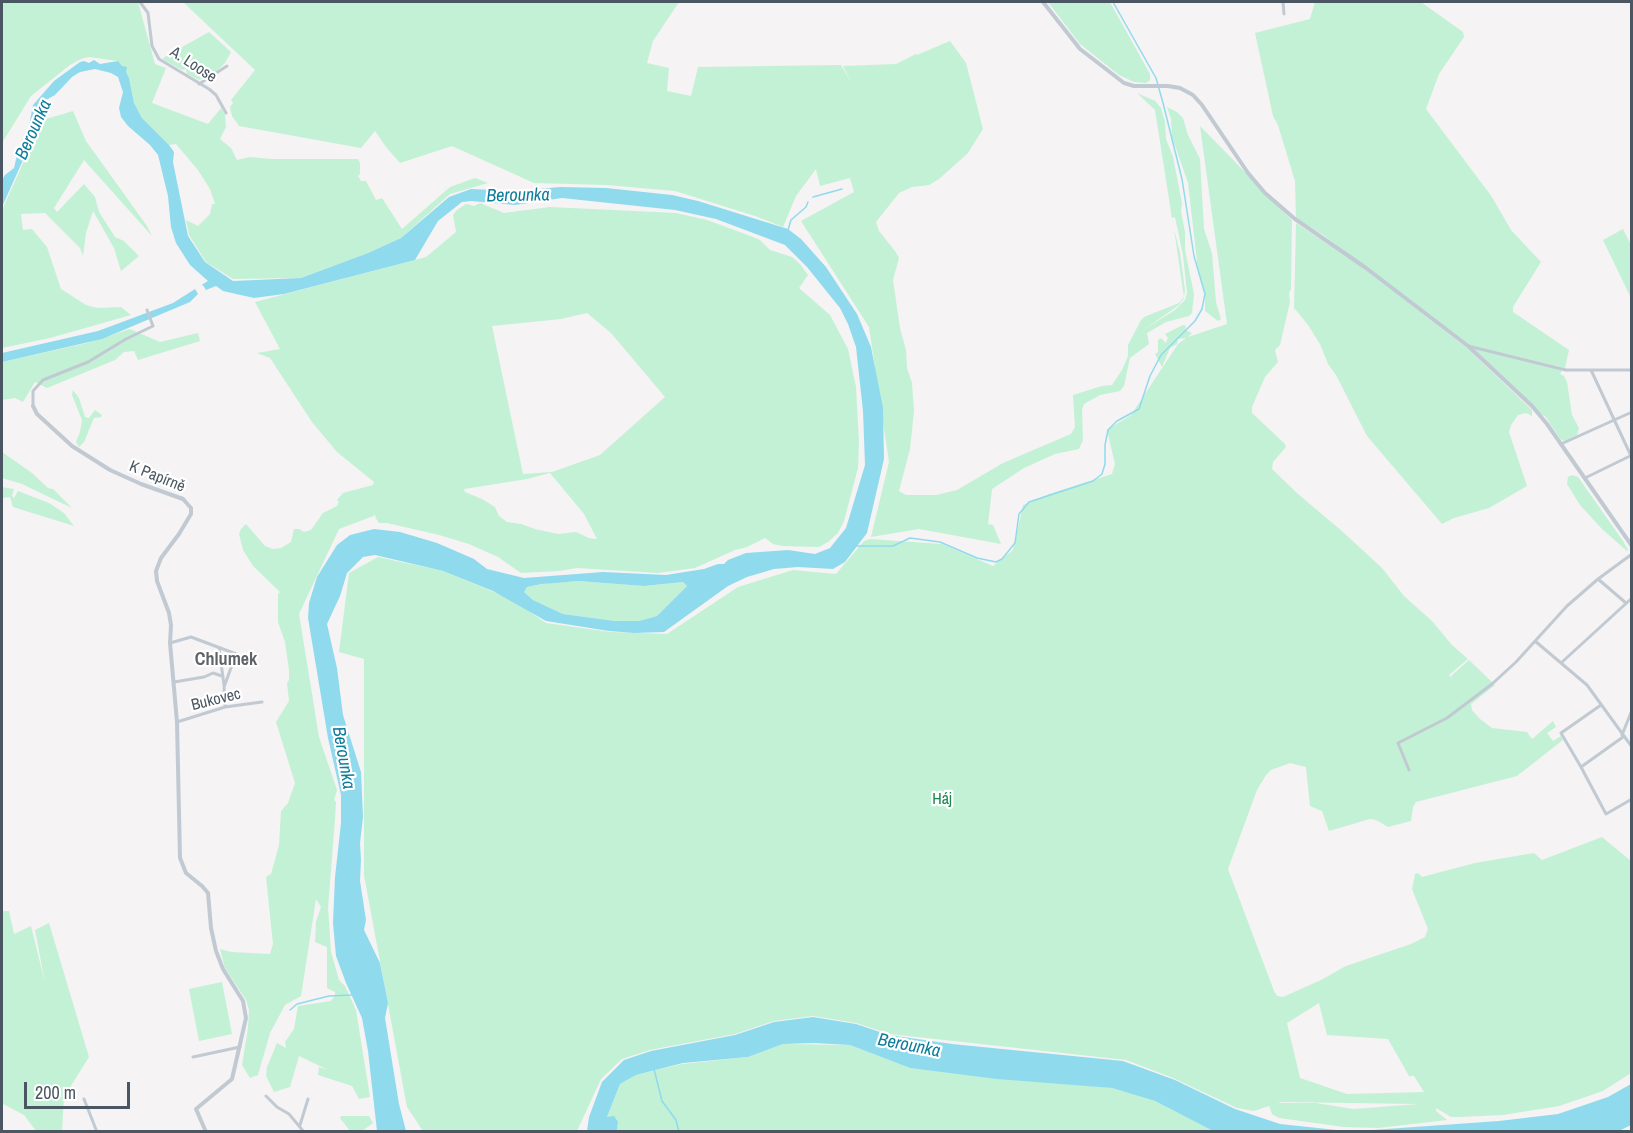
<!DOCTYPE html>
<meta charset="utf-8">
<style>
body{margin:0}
#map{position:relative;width:1633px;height:1133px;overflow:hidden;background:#f5f3f3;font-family:"Archivo Narrow",sans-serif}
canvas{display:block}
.frame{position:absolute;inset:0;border:3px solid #4a5661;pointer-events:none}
.scale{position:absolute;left:24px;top:1082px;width:106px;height:27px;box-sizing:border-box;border:3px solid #4a5661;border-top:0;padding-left:8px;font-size:18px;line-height:21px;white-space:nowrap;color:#4a5661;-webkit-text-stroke:4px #fff;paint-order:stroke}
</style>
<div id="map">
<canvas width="1633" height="1133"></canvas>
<div class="frame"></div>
<div class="scale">200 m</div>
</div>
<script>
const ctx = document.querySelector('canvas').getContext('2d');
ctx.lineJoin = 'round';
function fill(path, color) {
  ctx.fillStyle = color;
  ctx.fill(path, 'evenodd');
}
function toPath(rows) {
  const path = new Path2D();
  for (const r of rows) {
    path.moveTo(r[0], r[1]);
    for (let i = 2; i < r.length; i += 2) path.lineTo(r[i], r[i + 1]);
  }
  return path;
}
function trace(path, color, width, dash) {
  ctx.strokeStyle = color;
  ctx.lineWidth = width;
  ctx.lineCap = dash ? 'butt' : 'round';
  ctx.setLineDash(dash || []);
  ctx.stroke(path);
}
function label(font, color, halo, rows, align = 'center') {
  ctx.font = font + ' "Archivo Narrow",sans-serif';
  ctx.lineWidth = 4.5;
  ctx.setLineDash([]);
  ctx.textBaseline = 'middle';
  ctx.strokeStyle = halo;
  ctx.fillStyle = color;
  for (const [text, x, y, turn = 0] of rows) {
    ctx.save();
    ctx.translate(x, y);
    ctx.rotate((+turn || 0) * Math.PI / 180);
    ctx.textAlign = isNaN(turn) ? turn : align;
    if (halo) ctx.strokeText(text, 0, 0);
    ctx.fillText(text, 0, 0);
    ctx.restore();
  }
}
fill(toPath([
 [2,2,138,2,155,64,166,68,152,103,208,124,221,108,225,115,226,127,220,139,231,148,237,160,250,157,272,159,358,159,360,163,360,174,358,176,361,181,366,181,376,200,382,198,402,229,450,187,475,178,488,183,450,194,401,238,368,253,301,278,233,279,206,262,189,235,186,220,198,226,210,214,212,204,215,204,210,189,198,170,176,144,169,145,142,118,134,103,129,78,118,61,89,57,81,59,70,65,31,96,2,143],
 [183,2,679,2,653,41,647,63,669,68,667,91,691,96,698,67,841,65,851,82,843,66,896,64,916,54,917,55,950,41,966,63,983,129,968,153,939,179,929,185,912,187,899,193,876,222,879,231,895,251,899,258,893,280,900,328,906,350,907,368,912,383,914,411,910,449,899,491,906,495,936,495,957,490,1003,463,1071,434,1075,427,1073,395,1102,386,1112,385,1122,370,1128,356,1128,345,1141,320,1144,317,1179,303,1184,297,1174,229,1180,253,1185,290,1184,298,1179,305,1145,329,1175,310,1185,300,1187,293,1183,255,1175,217,1172,218,1155,110,1137,93,1155,101,1161,108,1165,122,1166,139,1173,157,1182,203,1181,211,1185,232,1185,250,1194,294,1192,313,1189,316,1166,322,1147,333,1149,344,1130,358,1124,386,1120,391,1100,395,1084,404,1082,410,1083,440,1079,449,1055,454,1024,468,992,489,988,524,993,525,1001,544,919,529,871,537,889,462,869,327,801,221,854,192,850,178,820,186,816,169,796,196,783,227,755,216,675,191,606,185,534,183,452,146,400,163,386,147,375,131,361,148,239,126,232,116,230,107,233,103,231,100,255,70],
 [1048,2,1110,2,1150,74,1150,80,1146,83,1134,82,1119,75,1080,44],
 [1315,2,1421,2,1463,32,1464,37,1439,74,1426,109,1492,197,1511,230,1541,262,1513,307,1513,312,1569,350,1565,368,1469,345,1323,235,1296,218,1295,181,1278,125,1273,116,1255,33,1310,19],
 [209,32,231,52,225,63,217,71,199,80,187,74,186,69,182,70,164,60,163,58,173,52],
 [1167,107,1177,112,1183,118,1188,135,1200,159,1204,229,1212,253,1216,302,1221,319,1218,321,1205,311,1205,293,1198,270,1188,183,1172,137,1171,119],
 [73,111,86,141,147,226,152,236,84,160,54,208,57,212,84,184,95,197,99,212,115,237,124,241,139,256,121,271,114,248,93,211,86,233,83,256,80,248,45,213,21,214,23,230,32,229,47,247,61,289,86,305,97,308,121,307,131,315,50,338,2,348,2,210,38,130,46,119],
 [1200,126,1292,220,1291,289,1289,293,1290,302,1280,345,1275,350,1278,362,1265,377,1252,407,1252,413,1285,444,1286,447,1273,462,1272,469,1298,494,1343,532,1382,568,1404,596,1432,621,1452,645,1468,659,1449,675,1452,679,1451,676,1469,660,1495,685,1471,704,1472,710,1480,719,1492,728,1527,732,1532,739,1553,721,1556,727,1547,733,1553,741,1561,736,1563,740,1517,776,1416,802,1413,807,1411,821,1388,827,1376,820,1370,819,1329,831,1322,811,1310,806,1306,767,1290,763,1271,770,1266,775,1257,790,1228,869,1274,991,1277,996,1283,997,1321,980,1346,966,1411,944,1425,937,1428,929,1412,889,1415,874,1418,873,1422,877,1475,863,1534,853,1542,860,1602,837,1631,861,1631,1073,1603,1091,1559,1106,1503,1115,1459,1117,1451,1117,1436,1108,1436,1111,1447,1120,1378,1128,1344,1127,1279,1118,1272,1114,1269,1106,1254,1111,1237,1108,1173,1078,1126,1060,890,1034,856,1023,813,1016,774,1021,735,1034,650,1050,622,1059,601,1079,577,1131,423,1131,407,1107,364,875,364,659,339,652,349,573,378,557,443,571,511,599,546,623,610,632,667,634,738,587,793,570,836,574,864,541,870,539,942,544,993,566,1013,550,1023,505,1049,494,1112,474,1115,464,1107,430,1131,415,1178,344,1186,338,1178,339,1177,344,1170,348,1162,367,1155,354,1158,352,1158,340,1161,338,1166,343,1168,338,1165,334,1183,325,1186,326,1185,330,1192,333,1188,337,1227,324],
 [1319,1003,1327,1035,1388,1039,1409,1076,1414,1076,1424,1092,1347,1094,1300,1078,1287,1023],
 [1281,1102,1418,1104,1419,1104,1353,1109,1316,1103,1278,1103],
 [480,203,504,213,550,207,676,213,707,220,748,235,760,240,770,250,792,257,800,264,808,275,799,288,830,315,848,349,856,387,859,443,858,468,844,521,838,533,828,542,819,547,782,546,773,544,765,538,747,547,735,550,695,568,658,573,577,568,559,571,521,573,498,557,469,544,439,535,387,523,379,523,375,517,376,515,339,529,299,614,319,737,337,790,334,800,336,802,335,819,328,908,331,952,339,980,345,986,356,1010,370,1097,359,1099,352,1086,318,1075,319,1067,328,1070,299,1056,290,1087,274,1092,266,1076,267,1067,277,1043,286,1048,285,1042,294,1029,298,1006,331,1001,335,995,335,992,327,988,327,947,315,942,316,922,321,907,316,899,301,996,285,1005,270,1033,258,1075,250,1078,242,1065,248,1028,249,1010,246,1000,225,968,220,949,231,952,270,954,273,944,266,877,271,874,279,845,281,811,288,803,295,783,276,722,289,701,287,683,289,680,289,670,285,642,278,622,278,594,280,592,253,566,243,550,239,534,241,529,246,524,265,546,273,549,281,548,291,542,294,529,299,529,304,532,311,530,323,513,337,506,339,502,337,500,343,493,373,485,374,482,337,452,312,422,270,358,257,353,280,349,255,302,426,257,456,232,453,215,457,210,466,204,474,206],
 [587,313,611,333,665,397,600,455,552,472,523,474,492,326,561,319],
 [550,473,584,514,597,539,589,538,576,532,558,534,535,529,521,524,507,522,499,516,495,507,482,499,465,492,464,489,527,479],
 [1296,223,1365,269,1467,348,1532,410,1532,416,1526,413,1518,415,1511,425,1509,432,1527,486,1489,508,1454,518,1442,524,1367,436,1336,375,1328,364,1320,344,1308,325,1296,310,1294,309],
 [1623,229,1631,245,1631,298,1603,240],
 [130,329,160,342,198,333,200,341,138,360,134,351,124,352,115,360,47,388,35,382,23,402,15,398,2,400,2,362,87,343],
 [1468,346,1563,369,1560,374,1564,376,1567,382,1572,415,1579,428,1577,435,1566,441,1561,440,1545,416,1541,415],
 [73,390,79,398,85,417,89,418,95,410,102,415,101,417,94,418,84,442,79,447,76,442,80,432,82,420,72,395],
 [2,452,32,473,48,488,53,489,72,508,22,484,2,478],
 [1572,475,1578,477,1623,541,1628,550,1627,551,1602,529,1580,505,1567,484,1568,477],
 [2,487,14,489,12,496,14,498,18,491,49,503,64,513,74,526,13,507,10,497,2,498],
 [578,581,644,586,683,582,687,586,657,616,639,621,615,621,563,614,533,600,524,592,524,590,527,587,554,582],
 [2,911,9,911,14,934,31,926,45,983,35,930,49,923,89,1057,64,1097,62,1131,36,1131,24,1115,3,1104,2,1096],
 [222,982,232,1034,199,1041,189,989],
 [783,1044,850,1045,910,1068,1112,1088,1155,1101,1213,1131,617,1132,618,1122,607,1117,620,1084,636,1075,682,1064,748,1057],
 [341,1116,369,1116,373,1123,362,1131,350,1131,340,1118]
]), '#c3f1d5');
fill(toPath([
 [94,60,100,64,118,61,122,66,127,67,126,72,129,78,134,103,142,118,169,145,174,152,173,162,188,236,205,262,233,281,301,278,368,253,401,238,449,197,471,189,516,191,560,187,606,188,672,195,698,201,788,229,801,239,826,267,857,314,871,347,883,408,884,459,867,533,845,562,833,569,798,567,774,569,747,577,728,586,664,632,634,633,609,631,546,621,493,591,443,571,375,555,363,557,347,573,340,596,327,624,337,668,343,715,361,772,363,817,360,843,361,860,360,881,366,920,364,930,380,963,388,1003,385,1018,399,1104,406,1131,377,1131,368,1051,362,1018,346,983,336,956,333,923,335,877,341,823,341,795,328,738,308,618,309,603,317,577,337,545,350,535,374,529,400,532,437,543,474,559,487,569,524,578,603,572,666,575,704,569,718,564,724,564,728,560,746,553,788,550,815,554,830,548,846,528,865,465,863,411,856,347,848,324,840,308,807,267,785,245,716,219,675,210,562,198,515,205,471,201,462,202,438,221,415,260,284,294,254,298,223,291,216,286,206,290,203,285,208,281,190,265,176,243,171,227,168,196,158,155,150,145,128,126,121,117,119,108,123,92,118,77,111,73,95,69,80,72,72,77,55,95,46,100,36,131,2,207,2,180,5,175,14,168,19,147,28,131,33,105,54,81,80,62,84,61,89,63],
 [578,581,644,586,683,582,687,586,657,616,639,621,615,621,563,614,533,600,524,592,527,587,542,584],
 [195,289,198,294,190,302,102,339,2,362,2,353,98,331,173,303],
 [813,1017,856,1024,889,1035,952,1044,1123,1061,1175,1080,1235,1109,1280,1124,1346,1131,1213,1131,1155,1101,1112,1088,997,1079,910,1068,850,1045,814,1043,783,1044,748,1057,683,1063,636,1075,620,1084,607,1117,614,1116,618,1122,617,1131,587,1131,589,1117,602,1082,624,1060,651,1051,735,1035,774,1022],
 [1631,1084,1631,1125,1619,1131,1358,1131,1499,1121,1558,1114,1608,1097]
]), '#90daee');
trace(toPath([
 [813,197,842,189],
 [788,230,791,220,806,207,808,202],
 [203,285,208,282,209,283],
 [856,546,893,546,910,538,940,542,977,558,996,562,1002,559,1015,543,1019,514,1029,502,1093,481,1102,474,1105,464,1105,445,1108,430,1117,421,1139,409,1150,376,1161,355,1195,321,1202,309,1205,294,1194,256,1182,179,1163,103,1156,78,1113,2],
 [290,1010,297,1004,329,996,352,995],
 [654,1069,662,1101,676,1120,679,1132]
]), '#90daee', 1.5);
trace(toPath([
 [140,2,148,13,152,46,159,59,209,89,216,95,226,113],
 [1283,2,1284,14],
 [199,84,227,66],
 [1468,346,1566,370,1632,370],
 [1591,370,1632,458],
 [33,406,33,391,43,380,88,362,126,339,153,326,147,310],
 [1561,444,1632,412],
 [1585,478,1630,456],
 [1598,579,1626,603],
 [1535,641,1587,685,1632,747],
 [170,643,191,637,255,661],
 [219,648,224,685],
 [1561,663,1632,598],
 [174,682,204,677,213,673,222,676],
 [1601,705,1561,733,1581,767,1623,737],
 [225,707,224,687,236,654],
 [177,722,225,707,262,702],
 [1622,735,1632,710],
 [1581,767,1606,814,1632,799],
 [1409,770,1398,743,1447,718,1492,684,1516,662,1567,606,1598,579,1632,554],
 [193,1057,240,1047],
 [266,1096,277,1107,289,1114,304,1132],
 [84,1099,97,1132],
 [300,1125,308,1099]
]), '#c1cad2', 3);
trace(toPath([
 [1043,2,1080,49,1124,83,1134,86,1168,86,1180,88,1193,95,1202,105,1248,173,1265,193,1295,219,1366,268,1468,346,1532,406,1547,424,1632,546],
 [33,406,37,414,72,446,110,470,141,484,183,499,191,508,191,514,179,534,161,558,156,571,157,581,169,613,171,625,170,643,177,722,180,858,186,873,202,886,208,893,211,928,216,951,223,969,243,1001,246,1018,232,1079,196,1109,206,1132]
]), '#c1cad2', 4);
label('16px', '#4a5661', '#fff', [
 ["A. Loose",193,65,33],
 ["K Papírně",157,477,22],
 ["Bukovec",216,700,-14]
]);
label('16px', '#17864f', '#fff', [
 ["Háj",942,800]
]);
label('italic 18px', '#0c7c9b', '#fff', [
 ["Berounka",34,130,-66],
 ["Berounka",518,196,-1],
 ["Berounka",343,758,80],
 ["Berounka",909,1046,11]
]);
label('bold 18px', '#5f6368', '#fff', [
 ["Chlumek",226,660]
]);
</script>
